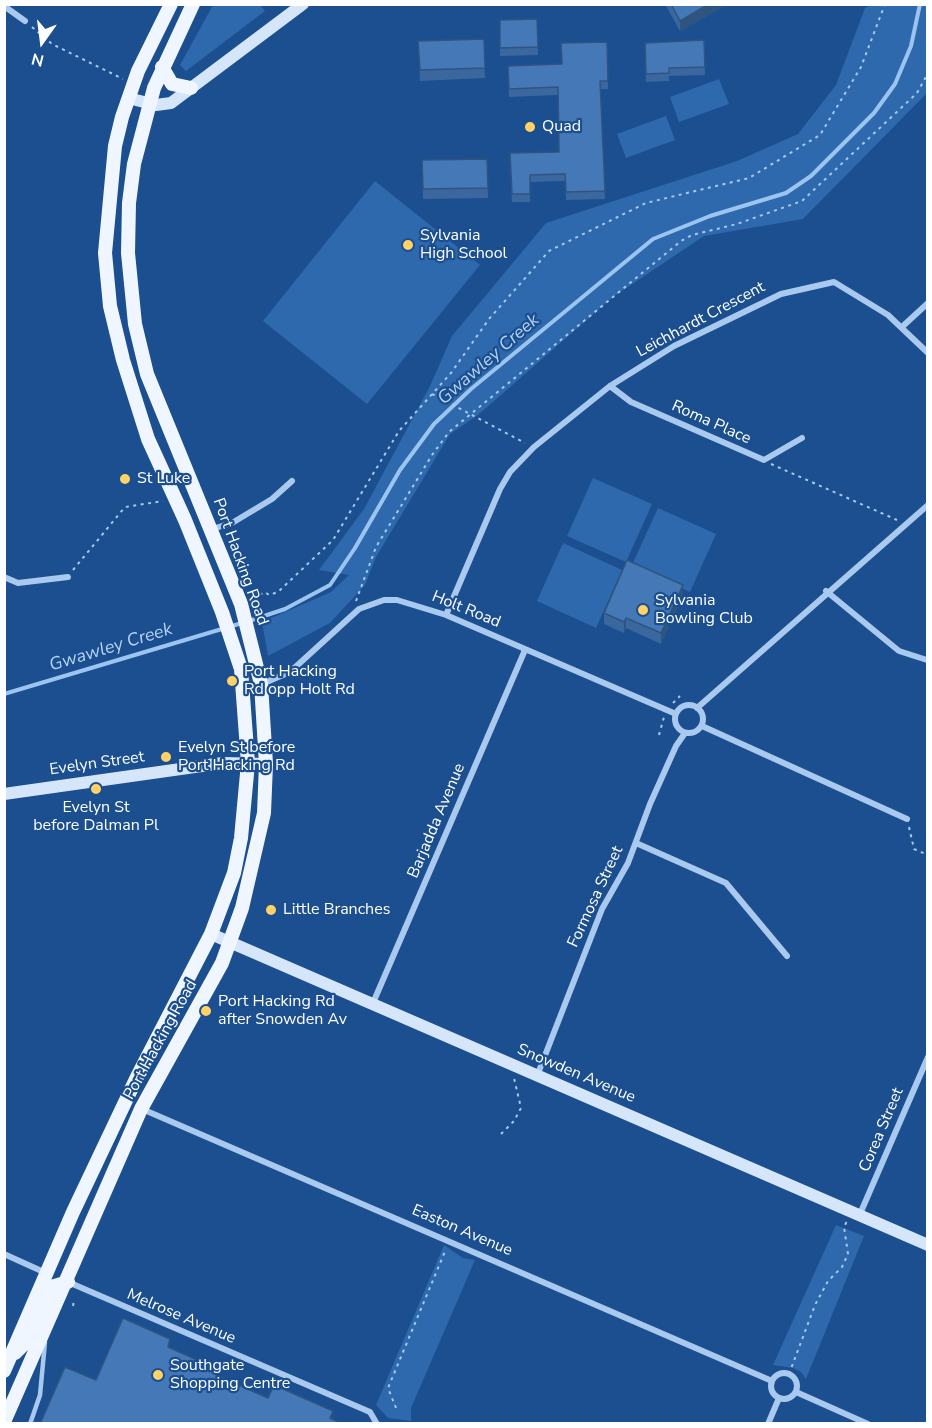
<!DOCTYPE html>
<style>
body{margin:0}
#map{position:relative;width:932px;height:1428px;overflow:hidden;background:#1b4f8f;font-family:"Nunito Sans",sans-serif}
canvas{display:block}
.frame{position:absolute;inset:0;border:6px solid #fff;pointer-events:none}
.north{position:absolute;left:12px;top:12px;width:60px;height:60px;-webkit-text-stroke:4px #1b4f8f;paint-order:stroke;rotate:194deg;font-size:16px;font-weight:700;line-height:24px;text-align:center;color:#fff}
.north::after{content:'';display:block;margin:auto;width:21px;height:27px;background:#fff;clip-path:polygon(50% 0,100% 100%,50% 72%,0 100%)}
</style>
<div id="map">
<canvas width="932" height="1428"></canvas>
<div class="frame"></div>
<div class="north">N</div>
</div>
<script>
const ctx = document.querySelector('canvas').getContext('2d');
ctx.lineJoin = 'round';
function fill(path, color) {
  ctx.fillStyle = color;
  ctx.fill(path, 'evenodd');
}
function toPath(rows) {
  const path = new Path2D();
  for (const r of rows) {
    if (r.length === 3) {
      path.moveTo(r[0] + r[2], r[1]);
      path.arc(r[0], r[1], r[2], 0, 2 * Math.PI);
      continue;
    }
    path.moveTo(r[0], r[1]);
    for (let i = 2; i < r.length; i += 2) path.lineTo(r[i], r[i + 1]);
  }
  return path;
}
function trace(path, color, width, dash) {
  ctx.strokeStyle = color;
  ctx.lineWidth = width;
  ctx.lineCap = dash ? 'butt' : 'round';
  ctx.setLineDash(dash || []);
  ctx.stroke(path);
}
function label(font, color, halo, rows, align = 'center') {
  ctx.font = font + ' "Nunito Sans",sans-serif';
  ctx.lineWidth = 4.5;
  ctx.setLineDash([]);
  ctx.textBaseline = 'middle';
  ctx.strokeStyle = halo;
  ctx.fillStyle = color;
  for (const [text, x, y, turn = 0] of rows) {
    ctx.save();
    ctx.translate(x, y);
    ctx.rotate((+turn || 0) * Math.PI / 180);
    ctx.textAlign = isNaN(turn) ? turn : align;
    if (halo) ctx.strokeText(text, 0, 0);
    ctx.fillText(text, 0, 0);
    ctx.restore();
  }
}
fill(toPath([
 [213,5,260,5,265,11,186,71,180,65],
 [870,5,927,5,927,93,803,219,704,236,613,297,478,415,450,434,376,557,365,585,330,623,268,656,262,622,331,592,349,575,319,570,364,509,430,386,452,336,546,223,737,161,798,134,836,85,865,8],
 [719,79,729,104,679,122,670,97],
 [666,116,675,140,626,158,617,134],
 [375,181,480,265,367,404,263,321],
 [593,478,652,504,626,562,567,536],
 [658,508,716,534,690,592,632,565],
 [563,543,622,570,596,628,537,601],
 [836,1225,864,1236,806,1379,801,1372,793,1368,773,1365],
 [444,1245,463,1258,475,1260,411,1408,411,1421,388,1418,376,1405]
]), '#2e69ad');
trace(toPath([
 [249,621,285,609,330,585,355,548,400,470,434,424,471,389,653,239,710,216,786,193,811,176,874,113,895,84,911,46,920,4],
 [4,694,242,623]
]), '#9cc4f0', 4);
trace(toPath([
 [32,27,52,44,123,79],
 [432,394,525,443],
 [771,464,897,520],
 [73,570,125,507,163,501],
 [253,598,265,592,269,595,278,592,333,540,399,431,451,373,489,319,549,251,646,203,749,178,820,135,861,67,885,4],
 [356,601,376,547,432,455,449,432,681,241,692,235,737,224,802,201,917,93,928,73],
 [673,703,680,696],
 [659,735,664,717],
 [909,827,914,849,928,855],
 [501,1134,514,1121,521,1108,514,1078],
 [73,1306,74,1301],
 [789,1374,815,1305,828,1281,842,1267,848,1254,844,1227,847,1221],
 [396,1408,388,1388,446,1249]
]), '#a9c9ee', 2, [3, 4.5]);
trace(toPath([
 [30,1424,40,1395,45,1342]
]), '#a9c9ee', 4.5);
trace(toPath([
 [4,6,25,21],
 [903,326,928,303],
 [610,386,631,402,764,460,802,438],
 [212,529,232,523,272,499,292,481],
 [4,577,18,583,68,577],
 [826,591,899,651,927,660],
 [446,615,500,489,510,472,534,447,610,386,674,346,781,294,834,282,888,315,928,353],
 [262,684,290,672,359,609,384,600,397,600,446,615,676,714],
 [689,719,14],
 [697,708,928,505],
 [702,726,907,819],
 [636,843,726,883,787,956],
 [373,1003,525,650],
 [537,1076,602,909,628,863,650,804,676,746,685,733],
 [142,1109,772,1381],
 [860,1214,928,1057],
 [4,1254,46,1273],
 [68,1282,370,1412,377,1424],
 [784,1386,13],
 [796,1392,868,1424],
 [768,1424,779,1398]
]), '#a9c9ee', 6);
trace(toPath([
 [128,98,156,105,171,103,303,4],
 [4,794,223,763,266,764],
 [211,934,928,1245]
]), '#d6e6fa', 12);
trace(toPath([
 [162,67,172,84,191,88],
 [15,1353,29,1339,51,1287,68,1282],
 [4,1371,73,1212,137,1077,211,934,234,873,241,838,248,763,241,669,222,612,185,520,148,439,123,360,110,306,105,253,115,146,122,117,138,71,171,4],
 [4,1422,141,1109,222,963,242,908,264,813,266,764,261,684,241,604,147,374,135,324,128,253,129,203,134,164,154,88,193,4]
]), '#f0f6ff', 14);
fill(toPath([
 [665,4,728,4,680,31],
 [537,19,538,55,500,56,500,20],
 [484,39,485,78,420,81,418,41],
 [704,40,705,75,669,76,669,81,646,82,645,43],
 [607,42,608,89,600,89,605,199,566,200,565,181,530,182,530,202,512,202,510,161,559,152,558,95,509,97,508,66,561,64],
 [487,159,488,198,423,199,422,160],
 [683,595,661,644,626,628,624,633,604,624,604,613]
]), '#3a679d');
fill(toPath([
 [709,4,728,4,680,31,680,21],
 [683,585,683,595,661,644,661,633],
 [626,618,626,628,624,633,624,622]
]), '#305480');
const building = toPath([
 [671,4,709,4,680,21,671,4],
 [537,19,538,47,500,48,500,20,537,19],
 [484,39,485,68,420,70,418,41,484,39],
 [704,40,705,67,669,68,669,73,646,74,645,43,704,40],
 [607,42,608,81,600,81,605,191,566,192,565,174,530,175,530,194,512,194,510,153,559,152,558,87,509,89,508,66,562,64,561,43,607,42],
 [487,159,488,188,423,189,422,160,487,159],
 [627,560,683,585,661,633,626,618,624,622,604,613,627,560],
 [123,1318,170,1339,168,1347,213,1367,221,1377,268,1398,274,1385,333,1411,330,1418,342,1424,40,1424,65,1367,96,1380,123,1318]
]);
fill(building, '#4478b7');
trace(building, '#305480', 1.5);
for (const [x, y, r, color] of [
 [530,127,6,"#ffd166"],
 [408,245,6,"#ffd166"],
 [125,479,6,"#ffd166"],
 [643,610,6,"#ffd166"],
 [232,681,6,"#ffd166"],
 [166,757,6,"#ffd166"],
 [96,789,6,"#ffd166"],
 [271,910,6,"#ffd166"],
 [206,1011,6,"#ffd166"],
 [158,1375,6,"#ffd166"]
]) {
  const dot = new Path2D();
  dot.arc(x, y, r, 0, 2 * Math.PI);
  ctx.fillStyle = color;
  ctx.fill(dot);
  trace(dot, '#1b4f8f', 2);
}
label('16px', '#fff', '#1b4f8f', [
 ["Quad",542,127],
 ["Sylvania",420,236],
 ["High School",420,254],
 ["St Luke",137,479],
 ["Sylvania",655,601],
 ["Bowling Club",655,619],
 ["Port Hacking",244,672],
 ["Rd opp Holt Rd",244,690],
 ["Evelyn St before",178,748],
 ["Port Hacking Rd",178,766],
 ["Evelyn St",96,808,"center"],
 ["before Dalman Pl",96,826,"center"],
 ["Little Branches",283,910],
 ["Port Hacking Rd",218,1002],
 ["after Snowden Av",218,1020],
 ["Southgate",170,1366],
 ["Shopping Centre",170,1384]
], 'left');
label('16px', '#fff', '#1b4f8f', [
 ["Leichhardt Crescent",701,320,-28],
 ["Roma Place",711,423,24],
 ["Port Hacking Road",240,562,70],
 ["Holt Road",466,610,22],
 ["Evelyn Street",97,764,-8],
 ["Barjadda Avenue",437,821,-67],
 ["Formosa Street",596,897,-65],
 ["Port Hacking Road",161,1040,-61],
 ["Snowden Avenue",576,1074,23],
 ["Corea Street",882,1130,-67],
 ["Easton Avenue",462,1231,23],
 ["Melrose Avenue",181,1317,23]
]);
label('italic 18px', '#b5d3f5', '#1b4f8f', [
 ["Gwawley Creek",489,360,-41],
 ["Gwawley Creek",111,648,-17]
]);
</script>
